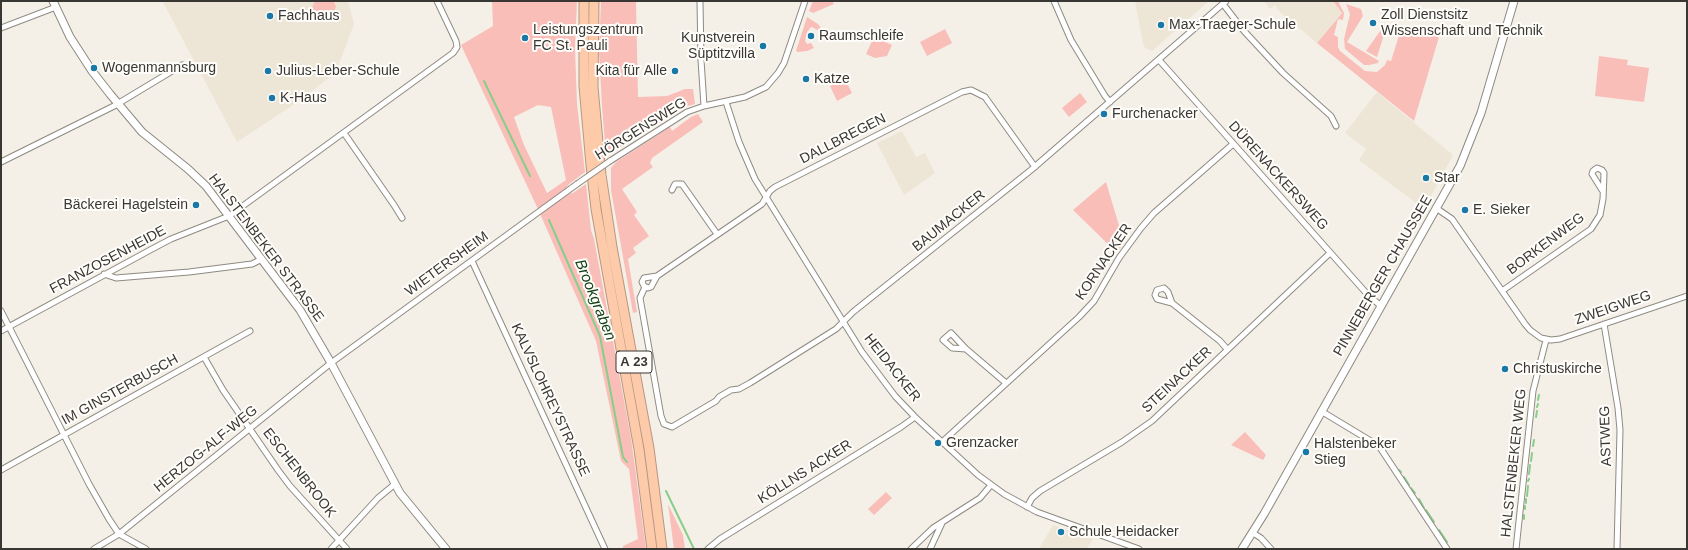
<!DOCTYPE html>
<meta charset="utf-8">
<style>
body{margin:0}
#map{position:relative;width:1688px;height:550px;overflow:hidden;background:#f4f0e7;font-family:Arial,sans-serif}
canvas{display:block}
.frame{position:absolute;inset:0;border:2px solid #393734;pointer-events:none}
</style>
<div id="map">
<canvas width="1688" height="550"></canvas>
<div class="frame"></div>
</div>
<script>
const ctx = document.querySelector('canvas').getContext('2d');
ctx.lineJoin = 'round';
function fill(path, color) {
  ctx.fillStyle = color;
  ctx.fill(path, 'evenodd');
}
function toPath(rows) {
  const path = new Path2D();
  for (const r of rows) {
    path.moveTo(r[0], r[1]);
    for (let i = 2; i < r.length; i += 2) path.lineTo(r[i], r[i + 1]);
  }
  return path;
}
function trace(path, color, width, dash) {
  ctx.strokeStyle = color;
  ctx.lineWidth = width;
  ctx.lineCap = dash ? 'butt' : 'round';
  ctx.setLineDash(dash || []);
  ctx.stroke(path);
}
function label(font, color, halo, rows, align = 'center') {
  ctx.font = font + ' Arial,sans-serif';
  ctx.lineWidth = 4;
  ctx.setLineDash([]);
  ctx.textBaseline = 'middle';
  ctx.strokeStyle = halo;
  ctx.fillStyle = color;
  for (const [text, x, y, turn = 0] of rows) {
    ctx.save();
    ctx.translate(x, y);
    ctx.rotate((+turn || 0) * Math.PI / 180);
    ctx.textAlign = isNaN(turn) ? turn : align;
    if (halo) ctx.strokeText(text, 0, 0);
    ctx.fillText(text, 0, 0);
    ctx.restore();
  }
}
fill(toPath([
 [165,1,348,1,354,24,336,72,302,99,237,142,163,2],
 [1135,1,1209,1,1152,51,1145,48,1143,43],
 [1264,1,1333,1,1342,12,1317,43,1281,13,1275,5,1270,9],
 [1377,92,1453,155,1424,209,1359,160,1366,149,1345,133],
 [902,131,916,157,925,153,935,173,904,195,877,143],
 [1053,525,1093,539,1087,549,1039,549]
]), '#ede5d5');
fill(toPath([
 [315,1,333,1,336,6,333,15,320,18,312,8],
 [492,1,577,1,575,49,577,104,585,172,568,185,565,191,566,194,573,193,586,184,591,230,594,239,631,438,646,549,623,549,623,546,638,539,629,469,621,461,596,341,537,207,461,45,493,26],
 [538,105,551,107,566,180,547,193,524,145,514,117],
 [601,1,636,1,638,97,667,96,685,89,693,89,695,104,684,107,606,156,602,106,599,51],
 [813,1,832,1,834,4,813,13,809,11],
 [1333,1,1338,1,1344,13,1343,20,1338,19,1334,35,1338,37,1338,47,1340,51,1365,71,1377,72,1385,65,1387,60,1391,61,1401,29,1439,37,1414,121,1317,43,1342,13],
 [1346,4,1361,9,1363,16,1347,42,1379,61,1378,63,1369,65,1364,65,1345,49,1344,39,1350,14],
 [807,17,818,24,821,28,817,30,814,28,811,27,807,32,805,41,807,44,811,43,814,48,807,51,798,52,796,51],
 [1385,24,1387,25,1377,57,1366,51],
 [945,29,952,43,927,56,920,42],
 [874,37,892,45,887,56,875,58,866,54],
 [1599,56,1628,60,1627,65,1649,68,1644,102,1595,96],
 [845,79,852,93,837,101,830,86],
 [1080,93,1087,102,1069,117,1062,108],
 [698,114,703,122,652,158,650,163,653,167,622,189,637,212,634,215,649,236,633,248,636,253,628,259,637,312,633,313,611,190,611,168,616,162,670,127,672,131,691,117],
 [1106,182,1124,242,1119,250,1114,250,1073,210],
 [1245,432,1266,455,1263,460,1231,445],
 [886,492,892,498,874,515,868,509],
 [668,504,683,535,685,549,674,549]
]), '#fabeb9');
trace(toPath([
 [484,81,530,176],
 [549,220,600,336,623,457,627,462],
 [1538,400,1539,395],
 [1537,407,1538,404],
 [1536,417,1537,411],
 [1533,446,1534,440],
 [1531,461,1532,453],
 [1399,470,1401,472],
 [1529,474,1530,465],
 [1404,477,1409,485],
 [1528,481,1529,479],
 [1411,488,1415,493],
 [666,491,694,549],
 [1527,496,1528,486],
 [1419,499,1424,508],
 [1526,503,1526,499],
 [1525,509,1525,506],
 [1426,510,1434,522],
 [1524,519,1524,515],
 [1439,530,1447,542]
]), '#88ce8a', 2);
const street = toPath([
 [700,1,701,60,704,106],
 [1054,1,1071,40,1105,96,1110,102],
 [1223,4,1244,31,1283,73,1331,116,1336,126],
 [1,28,56,7],
 [1159,60,1368,295,1381,306],
 [726,102,739,142,755,179,862,352,895,396,915,417,978,475,1004,494,1037,512,1139,549],
 [344,133,394,205,402,218],
 [610,161,687,112,704,106,745,97,766,87,778,73,784,63,805,1],
 [1,162,114,106,182,65],
 [672,190,675,184,682,184,717,234],
 [1436,208,1452,219,1525,324,1530,330,1541,338,1551,340,1560,339,1687,296],
 [472,261,605,549],
 [104,274,116,278,189,272,252,264,262,259],
 [657,276,651,287,648,288,644,286,642,282,644,278,657,276,762,204,770,191,775,187,962,92,971,90,985,97,1035,167],
 [645,287,640,298,661,416,664,424,672,427,716,401,719,397,731,390,739,389,750,383,836,329,853,312,1031,170,1226,1],
 [1502,291,1591,229,1600,215,1603,199,1604,173,1602,170,1597,168,1593,171,1592,174,1602,190],
 [1172,303,1157,299,1155,295,1157,290,1164,288,1168,292,1172,303,1220,341,1227,349],
 [1,311,89,484,109,519,119,534,146,549],
 [1604,324,1618,408,1620,430,1617,549],
 [1,331,152,249,171,239,229,216,453,53,457,47,456,41,437,1],
 [966,349,952,348,943,340,951,333,966,349,1006,383],
 [204,357,223,390,278,470,290,486,347,549],
 [1321,411,1379,446,1447,549],
 [942,442,1079,317,1094,301,1119,258,1141,228,1154,213,1233,144],
 [1,470,250,331],
 [1027,507,1032,498,1040,491,1122,442,1152,421,1330,253],
 [1253,533,1261,538,1271,549],
 [94,549,119,534,331,363,577,184],
 [331,549,378,498,395,484],
 [708,549,720,539,901,427,915,417],
 [911,549,933,528,980,498,991,485],
 [930,549,942,523],
 [1516,549,1533,391,1546,340]
]);
const secondary = toPath([
 [53,1,70,37,92,71,110,94,142,132,188,169,206,186,300,310,331,363,400,493,446,549],
 [1242,549,1264,514,1460,166,1481,113,1514,1]
]);
const highway = toPath([
 [584,1,584,86,591,165,596,209,639,449,652,549],
 [594,1,593,87,601,175,612,247,649,448,662,549]
]);
trace(street, '#8e8a82', 7);
trace(secondary, '#8e8a82', 9);
trace(highway, '#b89781', 11);
trace(street, '#fff', 5);
trace(secondary, '#fff', 7);
trace(highway, '#fdcbaa', 9);
const streetBridge = toPath([
 [577,184,610,161]
]);
trace(streetBridge, '#8e8a82', 7, []);
trace(streetBridge, '#fff', 5);
for (const [x, y, r, color] of [
 [270,16,4,"#1a78a6"],
 [1373,23,4,"#1a78a6"],
 [1161,25,4,"#1a78a6"],
 [811,36,4,"#1a78a6"],
 [525,38,4,"#1a78a6"],
 [763,46,4,"#1a78a6"],
 [94,68,4,"#1a78a6"],
 [268,71,4,"#1a78a6"],
 [675,71,4,"#1a78a6"],
 [806,79,4,"#1a78a6"],
 [272,98,4,"#1a78a6"],
 [1104,114,4,"#1a78a6"],
 [1426,178,4,"#1a78a6"],
 [196,205,4,"#1a78a6"],
 [1465,210,4,"#1a78a6"],
 [1505,369,4,"#1a78a6"],
 [938,443,4,"#1a78a6"],
 [1306,452,4,"#1a78a6"],
 [1061,532,4,"#1a78a6"]
]) {
  const dot = new Path2D();
  dot.arc(x, y, r, 0, 2 * Math.PI);
  ctx.fillStyle = color;
  ctx.fill(dot);
  trace(dot, '#fffdfa', 1.5);
}
for (const [x, y, w] of [
 [634,362,36]
]) {
  const box = new Path2D();
  box.roundRect(x - w / 2, y - 11, w, 22, 3);
  ctx.fillStyle = '#fffdfa';
  ctx.fill(box);
  trace(box, '#393734', 1);
}
label('bold 13px', '#393734', null, [
 ["A 23",634,362]
]);
label('14px', '#393734', '#fffdfa', [
 ["Zoll Dienstsitz",1381,15],
 ["Wissenschaft und Technik",1381,31],
 ["Fachhaus",278,16],
 ["Max-Traeger-Schule",1169,25],
 ["Leistungszentrum",533,30],
 ["FC St. Pauli",533,46],
 ["Raumschleife",819,36],
 ["Kunstverein",755,38,"right"],
 ["Süptitzvilla",755,54,"right"],
 ["Wogenmannsburg",102,68],
 ["Julius-Leber-Schule",276,71],
 ["Kita für Alle",667,71,"right"],
 ["Katze",814,79],
 ["K-Haus",280,98],
 ["Furchenacker",1112,114],
 ["Star",1434,178],
 ["Bäckerei Hagelstein",188,205,"right"],
 ["E. Sieker",1473,210],
 ["Christuskirche",1513,369],
 ["Grenzacker",946,443],
 ["Halstenbeker",1314,444],
 ["Stieg",1314,460],
 ["Schule Heidacker",1069,532]
], 'left');
label('14px', '#393734', '#fffdfa', [
 ["HÖRGENSWEG",641,129,-32],
 ["DALLBREGEN",843,139,-27],
 ["DÜRENACKERSWEG",1278,176,48],
 ["BAUMACKER",949,221,-39],
 ["BORKENWEG",1546,244,-37],
 ["HALSTENBEKER STRASSE",266,248,53],
 ["FRANZOSENHEIDE",108,260,-28],
 ["KORNACKER",1104,262,-56],
 ["WIETERSHEIM",447,264,-36],
 ["PINNEBERGER CHAUSSEE",1383,276,-60],
 ["ZWEIGWEG",1613,308,-19],
 ["HEIDACKER",892,368,52],
 ["STEINACKER",1177,380,-43],
 ["IM GINSTERBUSCH",120,390,-29],
 ["KALVSLOHREYSTRASSE",550,400,65],
 ["ASTWEG",1606,436,-92],
 ["HERZOG-ALF-WEG",206,449,-39],
 ["HALSTENBEKER WEG",1514,463,-84],
 ["KÖLLNS ACKER",805,472,-32],
 ["ESCHENBROOK",299,473,52]
]);
label('italic 15px', '#124317', '#fffdfa', [
 ["Brookgraben",595,300,68]
]);
</script>
